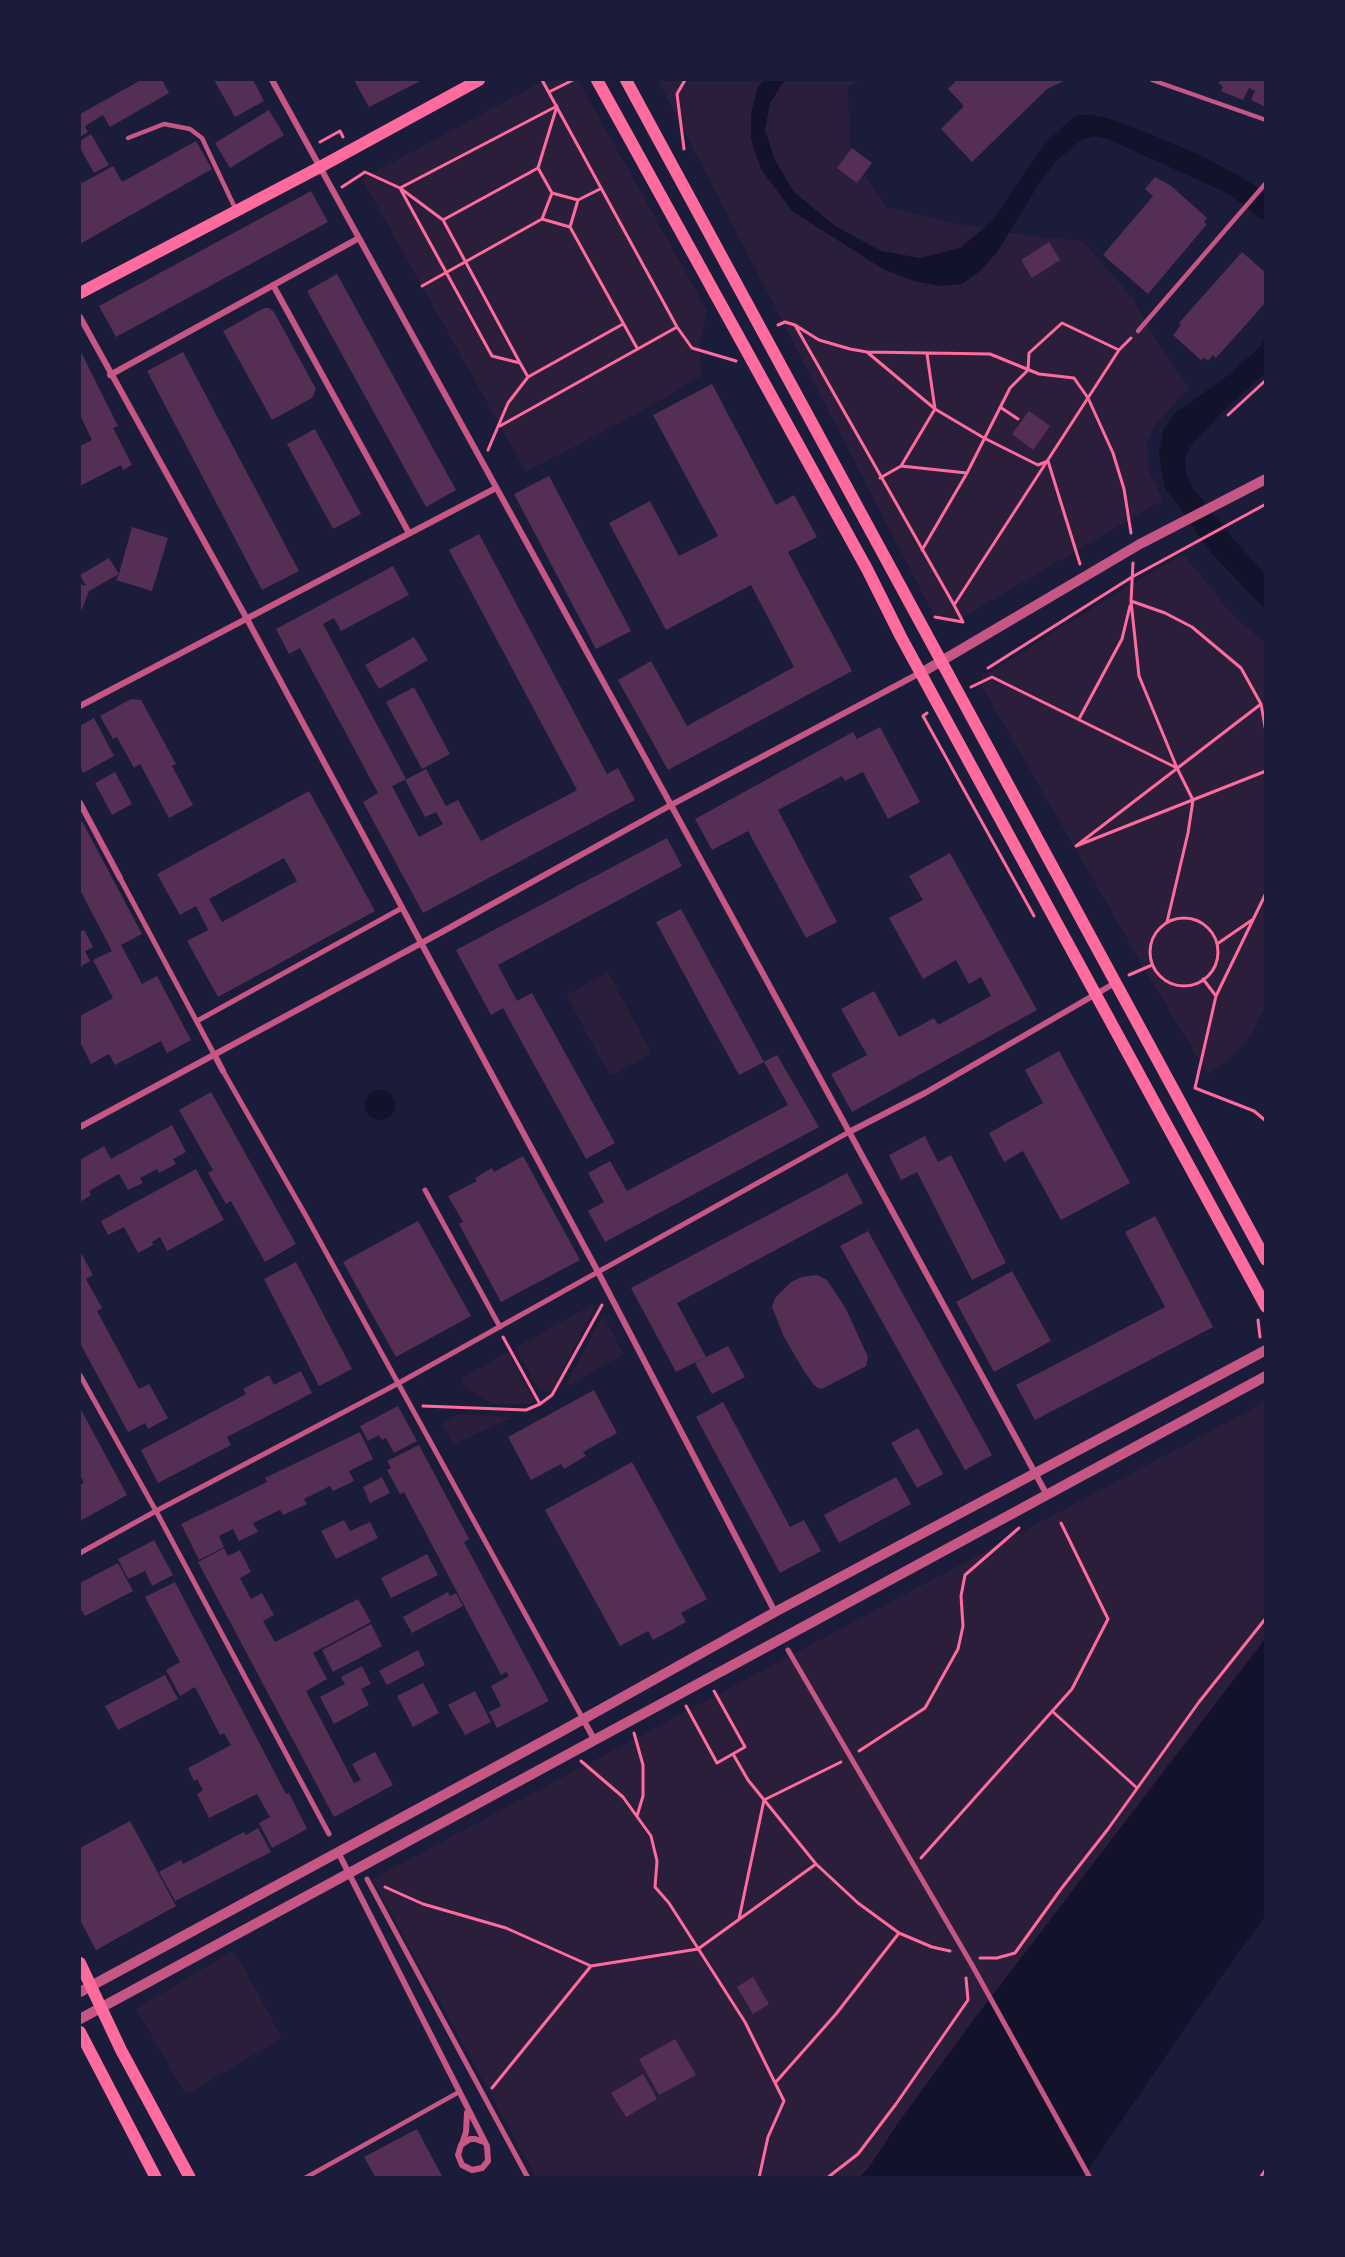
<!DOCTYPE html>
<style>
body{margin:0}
#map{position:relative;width:1345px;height:2257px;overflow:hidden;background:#1b1b3a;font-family:Commissioner,sans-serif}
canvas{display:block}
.frame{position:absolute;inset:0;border:81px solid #1b1b3a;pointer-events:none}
</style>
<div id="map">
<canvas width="1345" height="2257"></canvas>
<div class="frame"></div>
</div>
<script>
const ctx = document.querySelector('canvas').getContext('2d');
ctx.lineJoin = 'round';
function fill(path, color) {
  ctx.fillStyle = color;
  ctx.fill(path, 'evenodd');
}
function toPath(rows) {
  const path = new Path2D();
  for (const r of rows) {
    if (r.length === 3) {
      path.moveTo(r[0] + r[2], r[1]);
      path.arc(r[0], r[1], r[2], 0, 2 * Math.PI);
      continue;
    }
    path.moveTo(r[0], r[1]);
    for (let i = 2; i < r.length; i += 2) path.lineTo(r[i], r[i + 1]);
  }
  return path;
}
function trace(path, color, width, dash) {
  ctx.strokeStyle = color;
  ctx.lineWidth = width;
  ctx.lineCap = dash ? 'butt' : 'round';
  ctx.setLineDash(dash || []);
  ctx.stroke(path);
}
fill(toPath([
 [545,80,578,80,707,310,700,343,701,376,646,409,526,472,362,179],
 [658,80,859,80,848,88,850,154,886,207,955,223,1030,236,1083,241,1132,297,1156,339,1189,387,1154,427,1147,442,1149,471,1163,500,955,622,941,619,930,608],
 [1184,554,1231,613,1265,643,1265,1006,1251,1036,1225,1063,1209,1074,1200,1062,1144,968,981,685,982,674,991,672,1120,591],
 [608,972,652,1054,610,1076,566,995],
 [593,1304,595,1307,551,1393,539,1390,515,1348],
 [603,1315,624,1354,564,1388],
 [508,1352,533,1399,531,1404,493,1404,465,1388,460,1379],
 [1265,1402,1265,1639,969,2026,898,2123,870,2166,859,2177,536,2177,372,1879],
 [460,1414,513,1417,453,1445,442,1423],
 [234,1950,282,2038,186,2095,136,2009]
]), '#2a1e3b');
fill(toPath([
 [763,80,785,80,770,103,765,130,775,160,793,191,835,226,881,251,920,258,960,248,992,221,1043,146,1070,120,1079,115,1091,115,1107,118,1143,131,1202,156,1243,178,1265,194,1265,221,1227,193,1108,139,1094,136,1081,140,1055,162,1040,182,998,251,980,271,962,284,939,286,914,281,883,269,792,211,761,169,751,139,751,113,758,87],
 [1265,339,1265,373,1222,412,1190,447,1185,458,1186,473,1192,487,1235,541,1265,574,1265,609,1212,554,1164,486,1159,452,1163,431,1175,413,1226,377,1259,348],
 [380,1105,15],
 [1265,1639,1265,1917,1200,2006,1083,2177,859,2178,870,2166,898,2123,969,2026]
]), '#12122b');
fill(toPath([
 [141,80,162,80,169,93,110,127,103,115,85,126,88,132,80,137,80,114],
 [214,80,253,80,264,101,235,117],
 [354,80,422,80,369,107],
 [957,80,1063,80,1064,81,1047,89,972,162,941,129,964,106,948,89],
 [1222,80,1266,80,1266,107,1251,100,1255,91,1249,88,1243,100,1221,91,1223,87,1218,83],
 [269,110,284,135,230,168,215,143],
 [91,134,109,165,94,173,80,148,80,141],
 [196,141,212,169,80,244,80,179,82,183,113,166,122,182],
 [852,148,872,163,857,183,837,168],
 [1155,177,1170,185,1207,218,1204,222,1207,224,1148,294,1103,255,1153,196,1145,189],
 [311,191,328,222,116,337,99,306],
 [1049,242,1060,260,1032,278,1021,260],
 [1242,252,1266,273,1266,302,1216,358,1213,355,1208,361,1204,358,1201,360,1173,335,1181,325,1179,323],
 [337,274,456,490,426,507,307,291],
 [269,308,274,312,316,389,312,398,272,420,223,331,264,308],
 [80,350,118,426,113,428,132,465,123,470,121,465,80,486,80,446,92,440,80,415],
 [183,352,299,571,262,590,147,371],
 [712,384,776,505,794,495,817,537,788,552,852,671,668,770,618,680,651,661,687,726,794,667,751,585,666,630,609,523,650,501,679,556,718,536,653,415],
 [1029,411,1050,426,1033,450,1012,434],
 [315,429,361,514,333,529,287,444],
 [549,476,631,631,596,649,514,494],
 [132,527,168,538,152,591,116,580,119,574,89,591,80,614,80,584,86,586,80,575,109,558,119,574],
 [479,534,607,774,618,768,635,800,423,913,363,802,378,793,300,648,289,654,276,629,393,566,409,595,341,631,334,618,323,624,406,779,392,786,419,837,443,824,436,812,425,817,405,780,426,769,446,806,458,800,481,841,577,790,449,550],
 [414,637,428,660,379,689,365,665],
 [414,687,450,754,422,769,386,702],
 [131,699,141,700,176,764,172,766,193,805,169,818,140,764,134,768,117,737,113,739,100,716],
 [94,718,114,756,83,773,80,765,80,726],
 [880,727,920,802,888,819,863,772,845,781,842,776,778,810,837,922,806,938,748,831,712,850,695,819,853,732,857,739],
 [115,772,132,804,112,815,95,783],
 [309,791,375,911,218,997,187,941,208,930,196,906,180,915,157,874],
 [284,858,297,881,222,922,209,899],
 [82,821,142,934,121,945,142,984,157,976,191,1040,167,1053,161,1041,115,1065,109,1054,91,1064,80,1042,80,1016,113,998,93,960,112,951,80,890,80,822],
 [667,838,682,866,498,965,517,1001,532,993,615,1143,586,1159,503,1008,491,1015,456,950],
 [950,853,1037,1010,852,1112,831,1074,867,1055,841,1009,874,991,899,1037,934,1018,938,1025,991,996,981,977,969,984,956,960,923,979,889,918,923,900,909,876],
 [681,909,764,1062,777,1055,819,1127,605,1242,588,1211,604,1202,588,1173,610,1161,627,1191,788,1105,764,1062,739,1075,712,1026,656,922],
 [84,930,93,947,85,951,90,961,80,967,80,932],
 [1059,1051,1130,1183,1061,1220,1023,1151,1004,1162,989,1133,1043,1103,1025,1070],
 [211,1092,296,1244,265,1262,231,1201,226,1204,208,1173,213,1170,179,1110],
 [172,1125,186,1152,173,1159,176,1164,159,1173,157,1169,140,1178,143,1183,128,1190,119,1174,89,1191,91,1195,80,1202,80,1160,104,1146,111,1159],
 [925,1136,938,1162,951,1155,1006,1263,972,1280,917,1172,901,1180,889,1155],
 [523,1156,580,1260,501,1302,459,1224,463,1222,448,1196,477,1181,475,1178,492,1168,494,1172],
 [196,1169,224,1220,167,1251,160,1237,152,1242,153,1245,138,1253,124,1227,108,1235,101,1221],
 [847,1173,863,1203,677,1303,706,1357,676,1372,631,1288],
 [1155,1216,1213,1327,1035,1420,1016,1385,1165,1307,1125,1232],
 [418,1221,471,1316,396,1357,343,1262],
 [868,1231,992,1455,965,1470,840,1246],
 [80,1251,93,1275,86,1279,102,1308,97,1311,139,1389,149,1384,168,1418,148,1429,145,1423,128,1432,80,1343],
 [296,1262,352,1369,319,1386,264,1279],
 [1012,1271,1051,1341,994,1372,956,1302],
 [817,1275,827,1280,846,1309,868,1357,866,1366,822,1389,818,1388,814,1385,804,1371,784,1337,772,1307,775,1298,791,1282,802,1277],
 [728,1346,745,1377,712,1394,695,1363],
 [301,1371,312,1393,227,1437,231,1445,158,1483,141,1450,246,1394,243,1389,269,1375,274,1385],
 [594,1390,617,1433,583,1452,586,1456,564,1469,561,1464,531,1480,508,1437],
 [723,1402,790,1527,804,1520,821,1551,780,1573,696,1417],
 [398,1406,417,1441,394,1453,386,1438,382,1440,379,1435,368,1441,360,1426],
 [80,1408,127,1495,80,1521,80,1485,84,1483,80,1475],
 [918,1428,943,1474,917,1488,891,1443],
 [360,1432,373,1459,349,1471,354,1481,333,1491,330,1486,304,1499,307,1504,283,1515,280,1510,253,1523,258,1532,239,1541,233,1529,219,1536,224,1547,199,1560,181,1524,267,1482,265,1478],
 [419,1445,469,1539,464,1542,549,1701,497,1728,489,1712,501,1706,491,1686,509,1676,506,1672,501,1675,404,1492,400,1494,387,1470,391,1468,387,1461],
 [632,1462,707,1599,681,1613,686,1622,653,1640,648,1631,620,1646,545,1510],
 [382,1477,390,1493,370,1503,363,1487],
 [896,1477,911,1504,839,1543,824,1515],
 [344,1520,350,1531,370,1522,378,1538,336,1559,321,1531],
 [154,1540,173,1575,152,1586,145,1571,128,1579,118,1559],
 [224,1548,228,1556,240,1550,251,1572,240,1578,251,1599,262,1593,274,1615,263,1621,275,1642,358,1599,371,1622,313,1653,327,1679,306,1691,354,1783,361,1780,352,1764,375,1752,393,1785,334,1817,198,1562],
 [427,1554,438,1575,391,1598,381,1578],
 [118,1563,133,1591,85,1616,80,1608,80,1583],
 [175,1582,286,1794,289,1793,307,1829,272,1848,259,1823,270,1817,257,1794,209,1818,197,1794,203,1790,197,1779,194,1781,188,1768,231,1745,224,1733,220,1735,195,1687,180,1696,166,1670,180,1662,145,1597],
 [448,1592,450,1596,456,1593,463,1606,412,1633,403,1617],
 [371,1624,382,1646,333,1672,322,1650],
 [418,1650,425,1665,387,1685,379,1671],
 [362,1666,371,1684,361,1689,369,1705,334,1724,320,1697,345,1684,341,1677],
 [165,1675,178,1699,118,1730,105,1706],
 [423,1683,439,1713,413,1727,397,1696],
 [475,1691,491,1722,465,1735,448,1705],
 [130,1821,176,1906,96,1950,80,1920,80,1848],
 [258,1828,271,1852,175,1901,159,1872,181,1860,183,1864,244,1832,246,1835],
 [753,1977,769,2004,753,2014,737,1987],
 [675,2039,696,2075,659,2095,639,2059],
 [643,2074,657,2099,626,2117,611,2093],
 [417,2129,443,2178,376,2178,364,2157]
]), '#542f53');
trace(toPath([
 [549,92,573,80],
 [320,142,340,131,343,137],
 [684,149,677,94,685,80],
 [538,168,552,193,578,200,600,189],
 [342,187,365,172,400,188,443,220,538,168,557,106,400,188],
 [401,190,492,356,520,363,443,220],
 [552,193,542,219,570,227],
 [578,200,570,227,637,348],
 [422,286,542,219],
 [778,325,785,322,795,325],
 [677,327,692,348,736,361],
 [867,352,935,409,984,438,1038,465,1048,461,1080,564],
 [528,377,623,324],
 [1000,407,1018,419],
 [1228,415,1266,380],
 [500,426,677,327,542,80],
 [488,450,508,403,528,377,520,363],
 [901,466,967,473],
 [880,478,901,466,935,409,927,354],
 [922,550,967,473,1010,388,1028,370,1029,353,1062,323,1119,350],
 [1133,563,1131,601,1139,676,1177,768,1193,800,1188,833,1167,922],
 [1131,601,1165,613,1192,627,1241,668,1261,704,1266,732],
 [954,605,795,325,819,340,850,349,867,352,990,354,1039,374,1074,378,1088,398,1113,453,1124,489,1131,533],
 [935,617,963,622],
 [963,622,954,605,1119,350,1131,338],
 [988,668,1132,577,1266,504],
 [971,687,992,677,1175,767],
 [1261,704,1076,846,1266,771],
 [927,713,923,716,1034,916],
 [1079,719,1122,639,1130,606],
 [1184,952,34],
 [1217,944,1252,920],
 [1129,975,1152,965],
 [1203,979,1216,996,1195,1088,1254,1111,1266,1121],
 [1216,996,1266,893],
 [1258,1320,1260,1337],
 [503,1337,540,1404],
 [423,1406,526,1410,540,1404,552,1395,602,1305],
 [686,1706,717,1763,745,1747,714,1691],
 [1052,1711,1137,1788],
 [634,1733,643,1765,643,1796,637,1816],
 [859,1751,925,1708,958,1649,963,1626,961,1596,965,1575,1019,1528],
 [733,1754,748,1780,816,1864,858,1903,899,1933,932,1947,950,1951],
 [581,1761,623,1797,651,1836,657,1861,655,1887,669,1903,745,2022,784,2101,768,2137,759,2178],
 [921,1858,1072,1689,1108,1619,1061,1523],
 [385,1887,423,1904,506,1928,591,1966,698,1949,816,1864],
 [739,1919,764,1800,841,1762],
 [980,1958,997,1958,1015,1953,1061,1889,1108,1829,1199,1702,1266,1618],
 [775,2083,836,2014,899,1933],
 [492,2088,591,1966],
 [827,2178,858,2154,896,2104,968,2000,966,1978],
 [1260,2178,1266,2169]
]), '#ff6b9d', 3);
trace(toPath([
 [1152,80,1266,120],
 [128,138,164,124,190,129,202,138,236,210],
 [1138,331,1266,183],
 [305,2178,459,2092]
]), '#c65784', 4.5);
trace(toPath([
 [120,878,214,1054],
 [197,1021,402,908],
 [223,1071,306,1216,583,1719],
 [425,1190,500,1327],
 [80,1375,156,1511,329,1834],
 [80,1553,156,1511,397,1384,849,1132],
 [788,1650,972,1965,1090,2178],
 [367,1879,528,2178]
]), '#c65784', 5);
trace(toPath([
 [272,80,671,805,1047,1495],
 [273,285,409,533],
 [80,317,247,619,598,1272,775,1612],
 [110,375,359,238],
 [80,706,496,488],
 [80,803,120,878],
 [214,1054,223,1071],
 [80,1127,440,933,671,805,920,673],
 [849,1132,925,1093,1115,983],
 [583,1719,594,1739],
 [338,1852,487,2146,488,2161,482,2168,472,2170,462,2165,458,2155,461,2145,470,2139,475,2139,484,2142],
 [462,2144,466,2132,467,2113]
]), '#c65784', 6);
trace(toPath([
 [921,673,1140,544,1266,479],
 [80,1992,562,1731,775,1612,1266,1350],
 [80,2019,1266,1376]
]), '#c65784', 10);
trace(toPath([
 [597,80,867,569,901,637,1266,1307],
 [626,80,1266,1260],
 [80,293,320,167,479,80],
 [80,1963,121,2050,190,2178],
 [80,2032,156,2178]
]), '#ff6b9d', 12);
</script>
